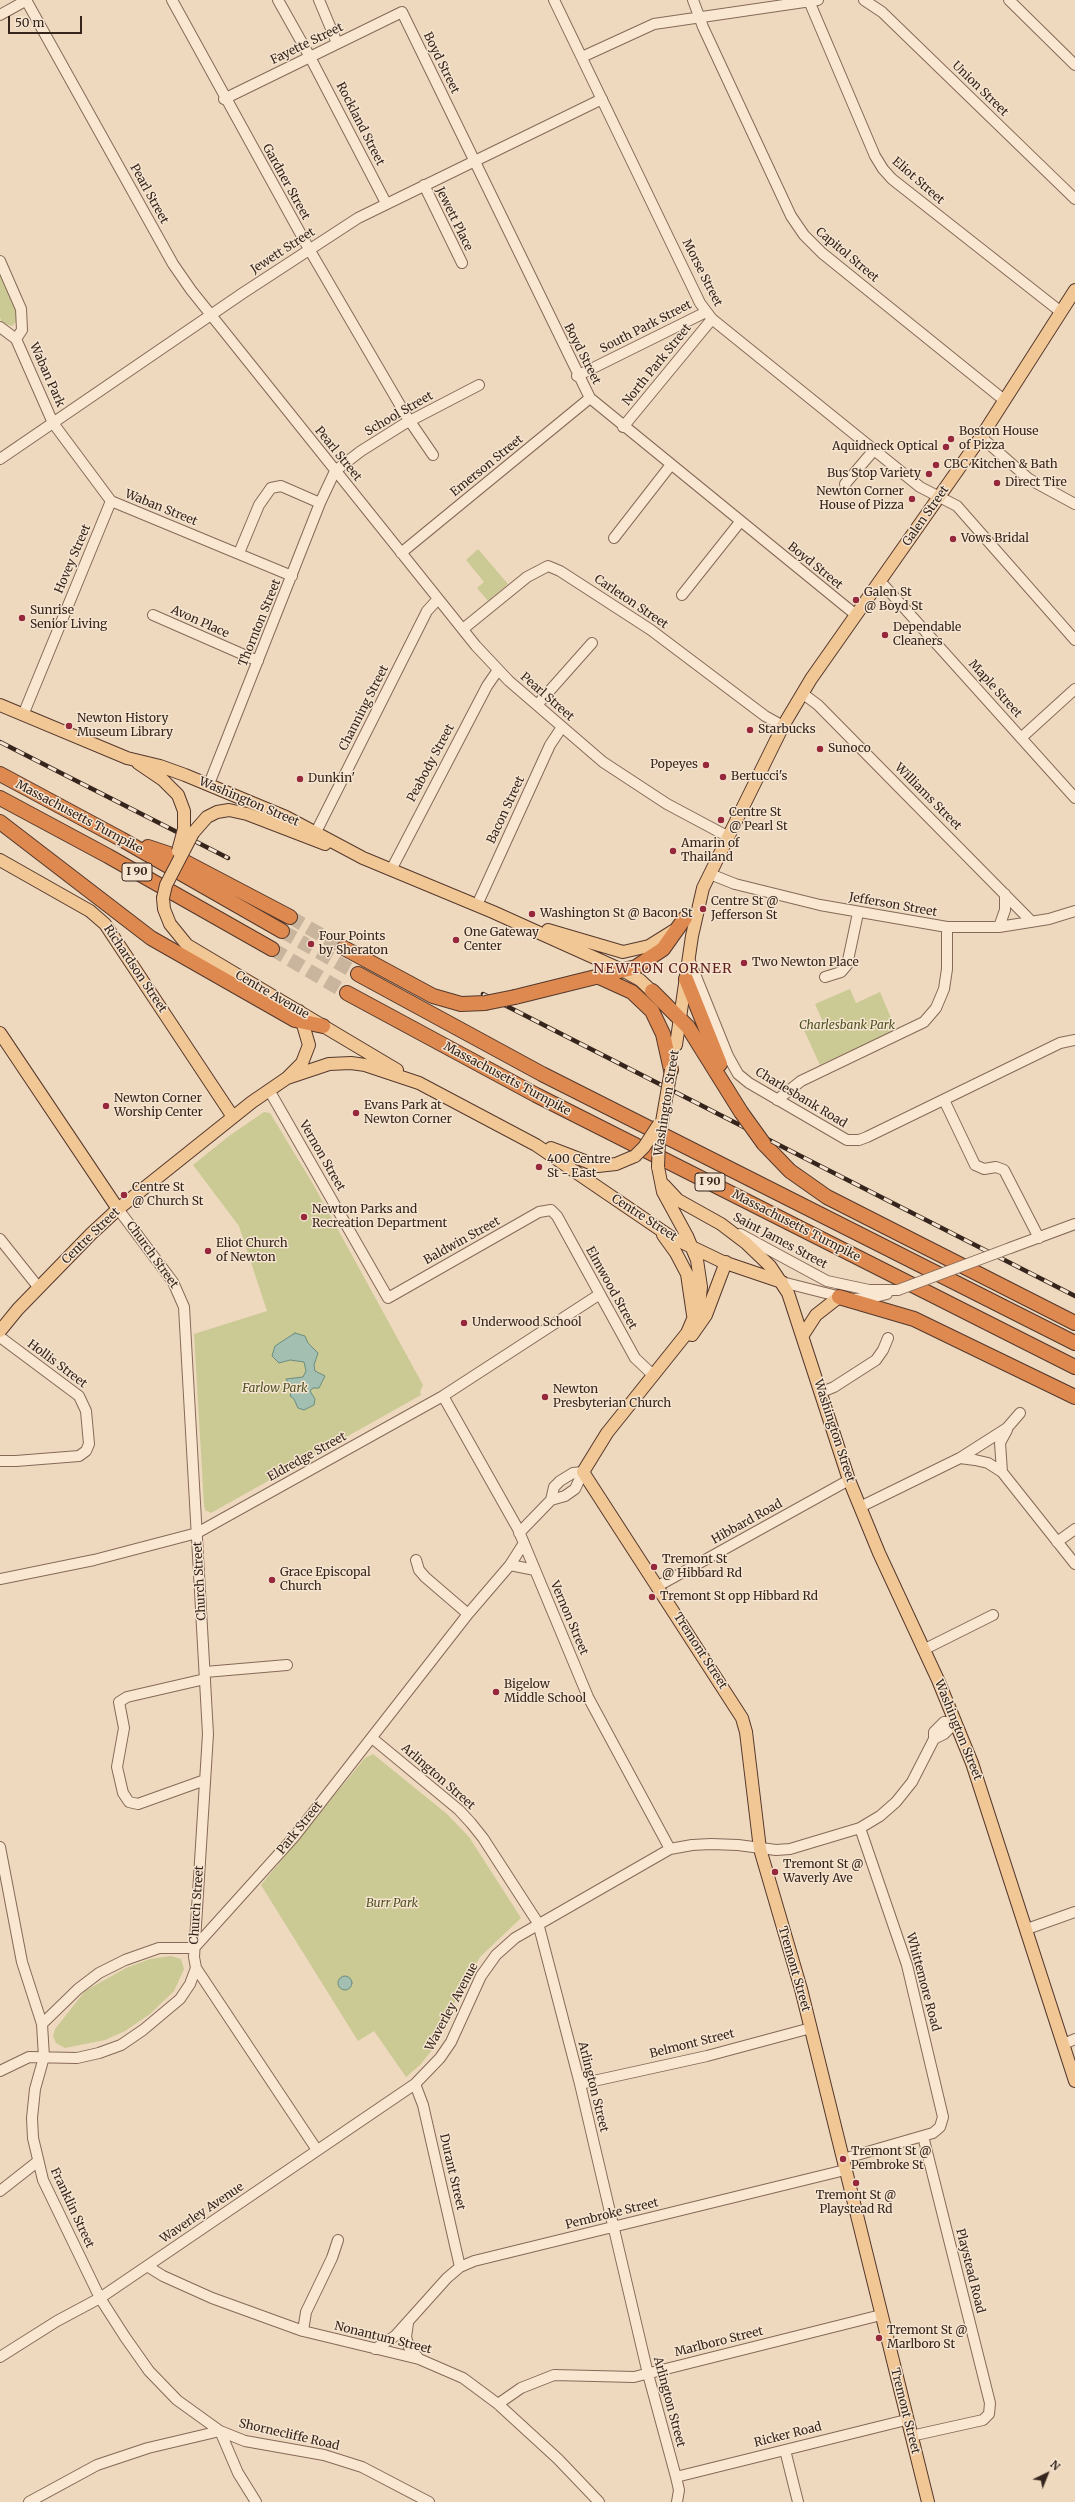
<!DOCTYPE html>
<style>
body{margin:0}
#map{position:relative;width:1075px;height:2502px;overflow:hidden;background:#eed9bf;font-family:Merriweather,serif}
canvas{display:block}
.north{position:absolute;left:1027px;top:2454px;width:40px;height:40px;-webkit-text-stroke:3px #f5e4cf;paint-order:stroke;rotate:43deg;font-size:11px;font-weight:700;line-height:16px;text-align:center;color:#36251c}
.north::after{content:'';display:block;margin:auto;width:14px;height:18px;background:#36251c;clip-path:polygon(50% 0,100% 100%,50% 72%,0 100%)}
.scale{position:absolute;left:8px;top:16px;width:74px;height:18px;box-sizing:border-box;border:2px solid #36251c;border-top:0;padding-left:5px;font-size:12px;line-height:14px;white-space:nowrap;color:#36251c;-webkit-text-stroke:3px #f5e4cf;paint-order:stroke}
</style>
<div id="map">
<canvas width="1075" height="2502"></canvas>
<div class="north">N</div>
<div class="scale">50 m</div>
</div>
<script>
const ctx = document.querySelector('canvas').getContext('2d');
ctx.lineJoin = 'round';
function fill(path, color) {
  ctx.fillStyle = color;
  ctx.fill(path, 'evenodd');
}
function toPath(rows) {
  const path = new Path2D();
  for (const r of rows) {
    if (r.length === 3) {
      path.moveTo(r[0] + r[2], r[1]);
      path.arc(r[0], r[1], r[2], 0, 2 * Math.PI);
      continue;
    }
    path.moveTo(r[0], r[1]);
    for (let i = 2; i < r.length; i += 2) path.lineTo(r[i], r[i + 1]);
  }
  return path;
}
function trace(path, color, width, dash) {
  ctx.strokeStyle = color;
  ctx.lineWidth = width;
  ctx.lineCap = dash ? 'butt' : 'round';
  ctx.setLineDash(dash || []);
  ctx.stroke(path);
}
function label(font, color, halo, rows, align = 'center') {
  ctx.font = font + ' Merriweather,serif';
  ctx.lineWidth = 3;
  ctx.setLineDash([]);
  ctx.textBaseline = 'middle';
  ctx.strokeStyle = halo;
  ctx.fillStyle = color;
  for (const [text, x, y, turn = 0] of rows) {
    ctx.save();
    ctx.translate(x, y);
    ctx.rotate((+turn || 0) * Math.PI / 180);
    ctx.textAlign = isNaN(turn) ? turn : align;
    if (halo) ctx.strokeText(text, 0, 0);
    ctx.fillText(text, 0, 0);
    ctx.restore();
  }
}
fill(toPath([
 [0,273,20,318,12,326,2,323,0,317],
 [478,549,508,584,488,601,477,588,484,582,466,560],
 [850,989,856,1003,880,992,896,1030,820,1065,804,1030,823,1022,815,1004],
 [264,1112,270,1113,313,1184,423,1385,420,1392,421,1395,211,1513,205,1510,204,1505,194,1334,267,1311,239,1226,193,1165,229,1136],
 [373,1754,447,1814,469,1837,521,1918,480,1957,458,1995,436,2045,420,2065,406,2077,374,2031,358,2041,261,1885,365,1758],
 [171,1956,181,1959,184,1969,174,1991,150,2014,125,2031,105,2040,65,2048,56,2043,53,2036,55,2029,85,1991,126,1968,150,1959]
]), '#cbc994');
const water = toPath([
 [295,1333,305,1336,308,1343,318,1353,314,1365,315,1371,325,1376,319,1388,313,1388,310,1391,315,1399,314,1405,304,1410,298,1408,294,1399,290,1396,292,1389,286,1379,303,1377,306,1371,304,1362,290,1360,279,1363,272,1356,275,1346,295,1333],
 [345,1983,7]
]);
fill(water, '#a2bfb2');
trace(water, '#6a8d7f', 1);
trace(toPath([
 [290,917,344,948],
 [282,931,358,974],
 [272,949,347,993]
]), '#c9b59e', 14, [14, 7]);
const minor = toPath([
 [26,0,173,264,191,290,476,646,509,681,603,762,667,804,727,836],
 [172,0,309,249,407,417,433,455],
 [278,0,310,57,386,203],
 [319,0,337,43],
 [554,0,700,303,712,319,920,487,957,506,1075,640],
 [693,0,703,27,791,216,804,235,822,253,1004,400],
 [864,0,882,12,1075,199],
 [1009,0,1075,65],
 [809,1,875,156,883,169,892,179,1061,312],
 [0,15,27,0],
 [582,57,654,24,818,0],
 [224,99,402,12,590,398,856,615],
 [424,185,462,263],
 [0,261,21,309,22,330,16,339],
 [0,327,16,339,53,423,111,501,292,576],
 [577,376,706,312],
 [623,427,712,319],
 [981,437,1029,479,1075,504],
 [0,459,243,293,358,218,602,99],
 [845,484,874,450],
 [614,538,670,466],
 [239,553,259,505,271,488,281,486,320,503],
 [401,553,590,398],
 [880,581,1075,798],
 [682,595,740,522],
 [153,615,258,661],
 [463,629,527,577,548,566,560,571,651,630,765,716,783,726],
 [802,693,818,705,1032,922],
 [537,705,592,643],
 [23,715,111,501],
 [1021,738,1075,689],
 [209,784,320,503,335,471,361,451,404,424,479,385],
 [316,832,427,611,438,599],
 [391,870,487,686,498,670],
 [710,874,735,884,820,905,947,927,999,927,1049,919,1075,911],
 [477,905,550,745,562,727],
 [999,927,1005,910,1005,894],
 [689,959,728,1056,738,1074,749,1083,847,1140,859,1140,867,1137,1060,1043,1075,1040],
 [825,977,841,972,847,965,858,913],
 [269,1090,388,1298,539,1212,551,1210,557,1216,635,1358,653,1375],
 [777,1100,801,1081,924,1022,936,1008,944,989,947,969,947,927],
 [944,1100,975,1165,984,1169,996,1167,1004,1170,1039,1238],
 [118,1209,173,1282,184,1307,208,1734,194,1957,196,1968,317,2150],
 [740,1234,827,1281,869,1290,898,1290],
 [0,1239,39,1288],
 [1010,1248,1075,1224],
 [782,1282,849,1299,871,1298,887,1294],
 [0,1337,79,1396,86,1411,89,1444,86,1451,79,1456,16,1461,0,1461],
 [822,1392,834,1387,876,1360,883,1350,888,1338],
 [443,1396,518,1529,588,1697,670,1849],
 [960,1458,1007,1428,1020,1413],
 [1002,1472,1000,1443,1007,1430],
 [860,1507,960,1458,975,1460,988,1463,1002,1472,1075,1564],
 [519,1533,551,1500,554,1487,560,1481,573,1473,583,1472,575,1489,565,1496,551,1500],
 [1057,1542,1075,1529],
 [416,1560,419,1570,425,1577,468,1614],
 [510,1565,535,1570],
 [0,1579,94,1560,197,1533,443,1396,600,1294],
 [658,1586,849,1480],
 [925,1649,993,1615],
 [205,1672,287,1665],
 [372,1738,459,1810,471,1823,483,1838,538,1923,580,2084,648,2374,676,2477,679,2490,677,2502],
 [205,1780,138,1804,129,1802,123,1793,117,1767,124,1728,119,1702,127,1697,205,1679],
 [0,1847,22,1962,42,2024,44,2057,35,2089,32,2118,33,2138,43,2180,100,2298,125,2337,149,2371,177,2400,220,2431,238,2473,256,2502],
 [1027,1929,1075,1912],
 [42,2024,78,1989,99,1973,125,1960,159,1948,194,1948,294,1837,468,1614,510,1565,524,1543],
 [1064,2044,1075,2039],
 [0,2071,29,2057,77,2058,99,2053,121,2045,143,2030,180,1999,190,1984,196,1968],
 [415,2084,423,2105,460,2267],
 [580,2084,707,2056,811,2028],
 [843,2159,933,2133,940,2127,943,2117,907,1965,860,1828],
 [0,2191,37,2162],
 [147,2266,163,2276,212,2298,303,2331,419,2359,463,2378,498,2404,558,2459,599,2502],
 [408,2323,406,2337,409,2347,419,2359],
 [303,2331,306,2312,332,2258,338,2240],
 [375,2349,395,2336,447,2278,460,2267,474,2261,845,2170],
 [0,2357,57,2321,100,2298,415,2084,440,2058,451,2042,481,1976,496,1955,515,1938,670,1849,692,1845,711,1844,738,1845,776,1850,790,1849,860,1828,880,1816,896,1802,912,1782,934,1739,944,1734,956,1722,944,1722,934,1732,934,1739],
 [498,2404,521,2388,554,2375,634,2377,881,2315],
 [911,2436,983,2420,989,2414,990,2403,923,2136],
 [785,2450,798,2502],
 [676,2477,906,2420],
 [29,2502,97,2465,148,2448,220,2431,245,2441,324,2455,362,2467,429,2502]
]);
const major = toPath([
 [0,705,127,758,160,766,185,775,286,817,363,858,493,912,624,971,640,980,658,997],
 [138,763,163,780,178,795,184,811,184,829],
 [193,833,207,817,217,812,229,810,247,814,325,844],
 [0,860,90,911,105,924,233,1117],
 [163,898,164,909,170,924,187,945,397,1070],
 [548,930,623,952,649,946,673,931],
 [0,1033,118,1209],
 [676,1045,692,936,703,888,783,726,811,679,981,437,1075,290],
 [287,1078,329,1064,351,1063,365,1065,419,1083,536,1145,671,1237,723,1262,782,1282],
 [551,1148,598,1166,616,1164,635,1156],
 [658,1167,663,1192,687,1236,697,1260,701,1287,699,1305,687,1333,607,1433,583,1472,742,1718,746,1732,760,1849,801,1989,928,2502],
 [664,1185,678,1200,721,1224,746,1243,770,1266,788,1293,849,1480,879,1553,938,1680,972,1763,1075,2081],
 [663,1235,676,1253,687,1274,693,1315],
 [0,1331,18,1309,91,1234,118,1209,252,1102,287,1078,302,1063,309,1045,299,1011],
 [692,1335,706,1315,726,1262],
 [803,1335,816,1315,839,1297]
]);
const highway = toPath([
 [0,774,121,839,282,931],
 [0,798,108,856,272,949],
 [0,822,151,938,295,1020,323,1026],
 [148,847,172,855,290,917],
 [344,948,433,996,461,1004,485,1003],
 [358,974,542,1074,1075,1343],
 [599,977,632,992,652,1011,663,1034,671,1070],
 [686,979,720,1064],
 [652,991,688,1027,741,1112],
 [347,993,536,1095,1075,1367],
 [515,997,636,967,663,949,685,918],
 [764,1144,790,1171,827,1197,1075,1323],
 [839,1297,914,1319,1075,1397]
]);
trace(minor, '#866958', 12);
trace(major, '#54382c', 14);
trace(highway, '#54382c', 16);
trace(minor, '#f9e7d2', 10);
trace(major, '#f2c796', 12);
trace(highway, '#de894f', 14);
const rail = toPath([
 [0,742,228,858],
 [483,994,1075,1296]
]);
trace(rail, '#36251c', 4.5);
trace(rail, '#f5e4cf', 3, [9]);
const minorBridge = toPath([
 [898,1290,1010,1248]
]);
const majorBridge = toPath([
 [178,851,184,829],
 [163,898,166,885,193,833],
 [635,1156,644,1147,659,1124],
 [658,1167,659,1139,671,1070]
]);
const highwayBridge = toPath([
 [485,1003,515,997],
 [741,1112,764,1144]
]);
trace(minorBridge, '#866958', 12, []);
trace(majorBridge, '#54382c', 14, []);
trace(highwayBridge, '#54382c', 16, []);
trace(minorBridge, '#f9e7d2', 10);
trace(majorBridge, '#f2c796', 12);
trace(highwayBridge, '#de894f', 14);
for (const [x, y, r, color] of [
 [951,439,4,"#95283a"],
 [946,447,4,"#95283a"],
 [936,465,4,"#95283a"],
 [929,474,4,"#95283a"],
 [997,483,4,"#95283a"],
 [912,499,4,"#95283a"],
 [953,539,4,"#95283a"],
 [856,600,4,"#95283a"],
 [22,618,4,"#95283a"],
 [885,635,4,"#95283a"],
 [69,726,4,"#95283a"],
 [750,730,4,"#95283a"],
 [820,749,4,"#95283a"],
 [706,765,4,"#95283a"],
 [723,777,4,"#95283a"],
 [300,779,4,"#95283a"],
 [721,820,4,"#95283a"],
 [673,851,4,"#95283a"],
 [703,909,4,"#95283a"],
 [532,914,4,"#95283a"],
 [456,940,4,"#95283a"],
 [311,944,4,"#95283a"],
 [744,963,4,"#95283a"],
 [106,1106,4,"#95283a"],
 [356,1113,4,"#95283a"],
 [539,1167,4,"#95283a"],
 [124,1195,4,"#95283a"],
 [304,1217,4,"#95283a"],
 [208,1251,4,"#95283a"],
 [464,1323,4,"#95283a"],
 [545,1397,4,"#95283a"],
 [654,1567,4,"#95283a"],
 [272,1580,4,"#95283a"],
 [652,1597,4,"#95283a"],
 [496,1692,4,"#95283a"],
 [775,1872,4,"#95283a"],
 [843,2159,4,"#95283a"],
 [856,2183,4,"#95283a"],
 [879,2338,4,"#95283a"]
]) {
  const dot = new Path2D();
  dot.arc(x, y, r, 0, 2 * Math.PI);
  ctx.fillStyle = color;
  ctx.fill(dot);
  trace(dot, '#f5e4cf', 1.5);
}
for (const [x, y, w] of [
 [137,872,30],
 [710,1182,30]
]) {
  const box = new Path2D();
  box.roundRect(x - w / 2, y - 9, w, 18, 3);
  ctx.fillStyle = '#f5e4cf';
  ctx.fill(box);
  trace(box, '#36251c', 1);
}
label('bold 11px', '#36251c', null, [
 ["I 90",137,872],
 ["I 90",710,1182]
]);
label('12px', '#36251c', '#f5e4cf', [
 ["Fayette Street",307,44,-26],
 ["Boyd Street",441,63,64],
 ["Union Street",980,89,44],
 ["Rockland Street",360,124,63],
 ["Eliot Street",918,181,41],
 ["Gardner Street",286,182,61],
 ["Pearl Street",149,194,61],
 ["Jewett Place",454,219,64],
 ["Jewett Street",283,251,-33],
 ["Capitol Street",847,255,40],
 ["Morse Street",702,273,63],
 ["South Park Street",646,327,-27],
 ["Boyd Street",582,354,63],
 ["North Park Street",657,365,-51],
 ["Waban Park",47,375,66],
 ["School Street",399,414,-30],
 ["Pearl Street",338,454,51],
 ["Emerson Street",487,466,-39],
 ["Waban Street",161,508,22],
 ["Galen Street",926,516,-55],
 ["Hovey Street",73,559,-67],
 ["Boyd Street",815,566,39],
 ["Carleton Street",631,602,34],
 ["Avon Place",200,622,24],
 ["Thornton Street",260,623,-68],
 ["Maple Street",995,689,48],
 ["Pearl Street",547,697,41],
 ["Channing Street",364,708,-63],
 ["Peabody Street",431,763,-62],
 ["Williams Street",928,797,45],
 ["Washington Street",249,802,23],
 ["Bacon Street",506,810,-65],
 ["Massachusetts Turnpike",79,817,28],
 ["Jefferson Street",893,905,10],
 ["Richardson Street",135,969,56],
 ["Centre Avenue",272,995,30],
 ["Massachusetts Turnpike",507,1079,28],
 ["Charlesbank Road",801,1098,31],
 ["Washington Street",667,1103,-81],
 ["Vernon Street",322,1156,60],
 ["Centre Street",644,1218,33],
 ["Massachusetts Turnpike",796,1226,27],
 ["Centre Street",91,1236,-44],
 ["Baldwin Street",462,1241,-29],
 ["Saint James Street",780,1241,28],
 ["Church Street",152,1255,54],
 ["Elmwood Street",611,1288,61],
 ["Hollis Street",57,1364,37],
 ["Washington Street",834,1431,72],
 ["Eldredge Street",307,1457,-29],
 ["Hibbard Road",747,1522,-29],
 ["Church Street",200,1581,-93],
 ["Vernon Street",569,1618,67],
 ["Tremont Street",700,1651,57],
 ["Washington Street",958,1730,68],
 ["Arlington Street",438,1777,41],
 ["Park Street",300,1828,-51],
 ["Church Street",197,1905,-86],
 ["Tremont Street",794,1969,74],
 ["Whittemore Road",923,1982,75],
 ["Waverley Avenue",452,2007,-62],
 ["Belmont Street",692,2044,-14],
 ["Arlington Street",593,2087,76],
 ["Durant Street",452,2172,77],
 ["Franklin Street",72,2208,65],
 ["Waverley Avenue",202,2213,-34],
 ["Pembroke Street",612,2214,-14],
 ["Playstead Road",970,2271,76],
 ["Nonantum Street",383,2338,14],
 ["Marlboro Street",719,2342,-14],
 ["Arlington Street",669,2402,75],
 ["Tremont Street",905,2411,76],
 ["Shornecliffe Road",289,2435,13],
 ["Ricker Road",788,2435,-14]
]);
label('12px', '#36251c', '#f5e4cf', [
 ["Boston House",959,432],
 ["of Pizza",959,446],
 ["Aquidneck Optical",938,447,"right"],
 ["CBC Kitchen & Bath",944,465],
 ["Bus Stop Variety",921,474,"right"],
 ["Direct Tire",1005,483],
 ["Newton Corner",904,492,"right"],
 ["House of Pizza",904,506,"right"],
 ["Vows Bridal",961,539],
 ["Galen St",864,593],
 ["@ Boyd St",864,607],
 ["Sunrise",30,611],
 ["Senior Living",30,625],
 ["Dependable",893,628],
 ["Cleaners",893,642],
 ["Newton History",77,719],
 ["Museum Library",77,733],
 ["Starbucks",758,730],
 ["Sunoco",828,749],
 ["Popeyes",698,765,"right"],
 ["Bertucci's",731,777],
 ["Dunkin'",308,779],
 ["Centre St",729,813],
 ["@ Pearl St",729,827],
 ["Amarin of",681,844],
 ["Thailand",681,858],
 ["Centre St @",711,902],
 ["Jefferson St",711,916],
 ["Washington St @ Bacon St",540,914],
 ["One Gateway",464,933],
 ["Center",464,947],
 ["Four Points",319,937],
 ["by Sheraton",319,951],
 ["Two Newton Place",752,963],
 ["Newton Corner",114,1099],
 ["Worship Center",114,1113],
 ["Evans Park at",364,1106],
 ["Newton Corner",364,1120],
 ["400 Centre",547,1160],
 ["St - East",547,1174],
 ["Centre St",132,1188],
 ["@ Church St",132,1202],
 ["Newton Parks and",312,1210],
 ["Recreation Department",312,1224],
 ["Eliot Church",216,1244],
 ["of Newton",216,1258],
 ["Underwood School",472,1323],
 ["Newton",553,1390],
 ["Presbyterian Church",553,1404],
 ["Tremont St",662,1560],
 ["@ Hibbard Rd",662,1574],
 ["Grace Episcopal",280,1573],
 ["Church",280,1587],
 ["Tremont St opp Hibbard Rd",660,1597],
 ["Bigelow",504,1685],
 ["Middle School",504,1699],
 ["Tremont St @",783,1865],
 ["Waverly Ave",783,1879],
 ["Tremont St @",851,2152],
 ["Pembroke St",851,2166],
 ["Tremont St @",856,2196,"center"],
 ["Playstead Rd",856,2210,"center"],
 ["Tremont St @",887,2331],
 ["Marlboro St",887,2345]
], 'left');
label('italic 12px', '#4e5223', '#f5e4cf', [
 ["Charlesbank Park",847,1026],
 ["Farlow Park",275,1389],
 ["Burr Park",392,1904]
]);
ctx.letterSpacing = '1px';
label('14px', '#621f1c', '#f5e4cf', [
 ["NEWTON CORNER",663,969]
]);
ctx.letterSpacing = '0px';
</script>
